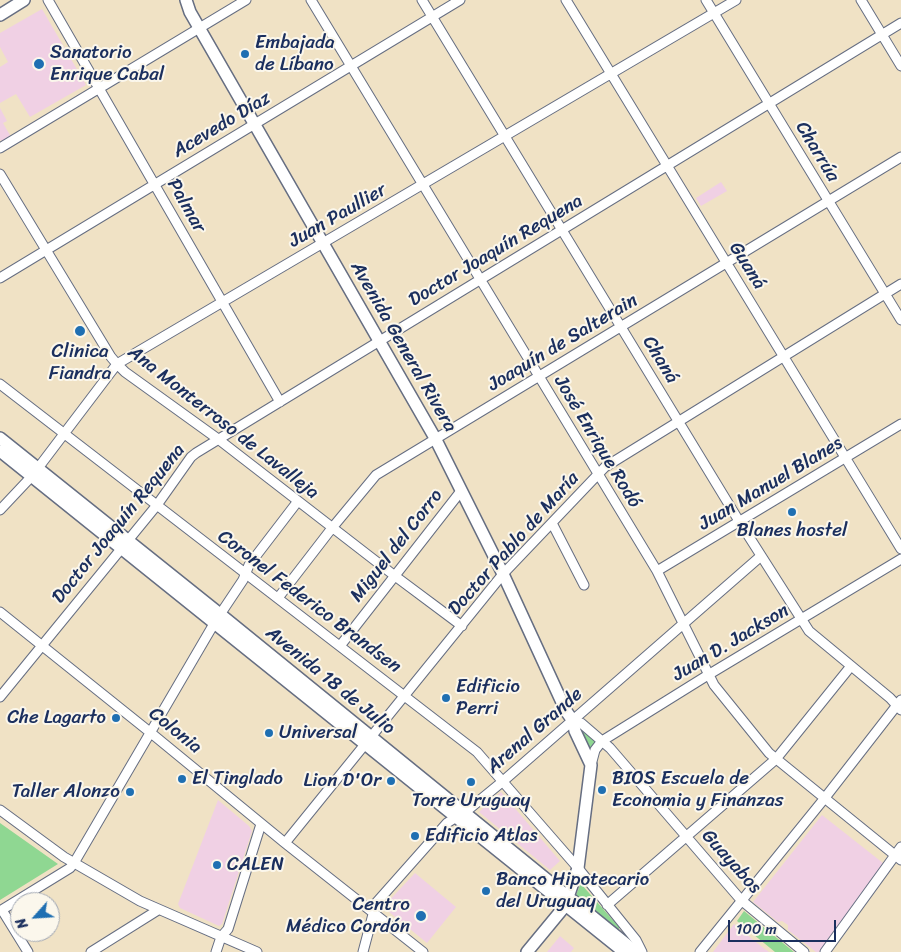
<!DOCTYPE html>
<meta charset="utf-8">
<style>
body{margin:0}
#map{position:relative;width:901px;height:952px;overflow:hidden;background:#f0e2c5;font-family:Sriracha,sans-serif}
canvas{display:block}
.north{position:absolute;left:10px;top:892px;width:50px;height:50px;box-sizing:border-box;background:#fbf7ec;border:1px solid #a1a7b3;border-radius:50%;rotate:244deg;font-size:14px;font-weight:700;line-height:20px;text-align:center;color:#1b2f5e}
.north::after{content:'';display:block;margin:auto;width:18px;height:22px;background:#1f6fb2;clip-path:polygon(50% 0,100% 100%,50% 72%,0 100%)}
.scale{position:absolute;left:728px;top:920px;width:108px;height:22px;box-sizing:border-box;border:2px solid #1b2f5e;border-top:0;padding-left:6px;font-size:15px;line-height:18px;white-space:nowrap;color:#1b2f5e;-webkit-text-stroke:4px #fbf7ec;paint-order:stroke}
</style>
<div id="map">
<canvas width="901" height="952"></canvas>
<div class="north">N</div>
<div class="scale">100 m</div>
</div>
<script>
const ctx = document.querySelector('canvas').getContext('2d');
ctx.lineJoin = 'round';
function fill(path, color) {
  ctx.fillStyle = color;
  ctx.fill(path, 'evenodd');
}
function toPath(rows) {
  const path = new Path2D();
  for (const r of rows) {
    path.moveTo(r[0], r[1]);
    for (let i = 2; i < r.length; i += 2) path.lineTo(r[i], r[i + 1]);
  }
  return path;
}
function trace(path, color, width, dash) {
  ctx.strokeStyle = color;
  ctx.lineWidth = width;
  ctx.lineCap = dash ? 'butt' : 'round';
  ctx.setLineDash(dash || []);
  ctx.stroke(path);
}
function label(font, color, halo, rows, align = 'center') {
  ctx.font = font + ' Sriracha,sans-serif';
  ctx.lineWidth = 4;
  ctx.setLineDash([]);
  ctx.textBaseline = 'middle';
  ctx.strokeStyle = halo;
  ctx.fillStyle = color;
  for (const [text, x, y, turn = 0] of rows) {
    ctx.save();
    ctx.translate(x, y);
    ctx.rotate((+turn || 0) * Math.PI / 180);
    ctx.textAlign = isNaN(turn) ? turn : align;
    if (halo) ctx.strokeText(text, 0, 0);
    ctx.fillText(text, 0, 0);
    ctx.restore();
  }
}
fill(toPath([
 [42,9,86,85,30,117,16,94,0,103,0,67,8,62,0,47,0,33],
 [0,108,7,121,3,123,11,137,3,141,0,140],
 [721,182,727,191,701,206,696,198],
 [501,792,560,861,550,870,479,812],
 [218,800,249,826,252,831,222,924,219,926,180,908,178,904],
 [822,815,883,863,819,952,816,952,788,930,788,925,782,921,778,922,753,902],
 [415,873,456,907,427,943,383,907],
 [734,924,757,943,769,952,713,952],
 [560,936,574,948,571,952,547,952]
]), '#f0d0e4');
fill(toPath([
 [582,727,596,742,590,750,580,729],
 [0,823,58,864,0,900],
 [580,885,582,885,619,927,619,930,577,897,576,895],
 [744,911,794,952,775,952,737,921]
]), '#8fd792');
const minor = toPath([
 [48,0,280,402],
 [311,0,657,571,714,685,769,753,901,860],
 [422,0,739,521,809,631,890,698,901,710],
 [566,0,901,549],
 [706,0,901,320],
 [861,0,901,66],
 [0,148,246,0],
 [0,174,111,357,117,364,125,372,218,439,395,576,462,626],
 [0,278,460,0],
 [0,384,477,752,578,868,636,940,642,952],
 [0,510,32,476,117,364,736,0],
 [552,523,584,585],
 [657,571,901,424],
 [278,598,332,528,376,475,901,157],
 [0,612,151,733,285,843,423,952],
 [340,646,461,491],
 [0,697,157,505,191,457,196,453,901,23],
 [573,721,581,723,610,748,741,900,804,952],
 [591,765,595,750,602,741,708,675,901,559],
 [0,810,64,857,140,901,257,952],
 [285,843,503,574,605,467,901,284],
 [607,905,776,759,851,666],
 [2,910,28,952],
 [0,911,70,868,74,863,215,622,243,580,249,565,298,501],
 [91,952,158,910],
 [216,952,221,937,228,929,261,824],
 [363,952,376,903,447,823,469,809,502,782,761,556],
 [700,952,824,799,901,700],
 [825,952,901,847]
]);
const major = toPath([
 [186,0,190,12,435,438,503,574,566,711,573,721,575,731,591,765,578,868,565,906,527,952],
 [0,15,24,0],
 [0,438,220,614,636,952],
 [0,451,624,952]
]);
trace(minor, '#666e82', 11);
trace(major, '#666e82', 14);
trace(minor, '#fff', 9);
trace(major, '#fff', 11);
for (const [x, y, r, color] of [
 [245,54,5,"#1f6fb2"],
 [39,64,6,"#1f6fb2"],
 [80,331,6,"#1f6fb2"],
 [792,512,5,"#1f6fb2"],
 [446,698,5,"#1f6fb2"],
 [116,718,5,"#1f6fb2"],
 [269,733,5,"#1f6fb2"],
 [182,779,5,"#1f6fb2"],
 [391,781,5,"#1f6fb2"],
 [471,782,5,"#1f6fb2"],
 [602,790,5,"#1f6fb2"],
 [130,792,5,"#1f6fb2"],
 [415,836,5,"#1f6fb2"],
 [217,865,5,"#1f6fb2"],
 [486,891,5,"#1f6fb2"],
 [421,916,6,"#1f6fb2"]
]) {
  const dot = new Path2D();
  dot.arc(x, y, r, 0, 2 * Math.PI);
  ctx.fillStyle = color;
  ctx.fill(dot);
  trace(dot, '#fbf7ec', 2);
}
label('19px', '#1b2f5e', '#fbf7ec', [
 ["Embajada",255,43],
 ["de Líbano",255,65],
 ["Sanatorio",50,53],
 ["Enrique Cabal",50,75],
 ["Clinica",80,352,"center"],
 ["Fiandra",80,374,"center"],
 ["Blanes hostel",792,531,"center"],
 ["Edificio",456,687],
 ["Perri",456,709],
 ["Che Lagarto",106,718,"right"],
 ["Universal",279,733],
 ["El Tinglado",192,779],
 ["BIOS Escuela de",612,779],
 ["Economia y Finanzas",612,801],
 ["Lion D'Or",381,781,"right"],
 ["Taller Alonzo",120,792,"right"],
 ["Torre Uruguay",471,801,"center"],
 ["Edificio Atlas",425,836],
 ["CALEN",227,865],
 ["Banco Hipotecario",496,880],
 ["del Uruguay",496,902],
 ["Centro",410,905,"right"],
 ["Médico Cordón",410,927,"right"]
], 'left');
label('19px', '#1b2f5e', '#fbf7ec', [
 ["Acevedo Díaz",222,125,-31],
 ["Charrúa",817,152,59],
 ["Palmar",186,206,60],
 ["Juan Paullier",338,216,-30],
 ["Doctor Joaquín Requena",496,251,-31],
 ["Guaná",747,266,58],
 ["Joaquín de Salterain",563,343,-31],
 ["Avenida General Rivera",403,347,60],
 ["Chaná",660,360,59],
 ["Ana Monterroso de Lavalleja",223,423,38],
 ["José Enrique Rodó",597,442,59],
 ["Juan Manuel Blanes",771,484,-31],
 ["Doctor Joaquín Requena",119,524,-51],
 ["Doctor Pablo de María",514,544,-48],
 ["Miguel del Corro",397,546,-52],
 ["Coronel Federico Brandsen",309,602,37],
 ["Juan D. Jackson",731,643,-31],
 ["Avenida 18 de Julio",330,681,39],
 ["Colonia",175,731,39],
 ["Arenal Grande",535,731,-41],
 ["Guayabos",731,862,48]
]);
</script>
